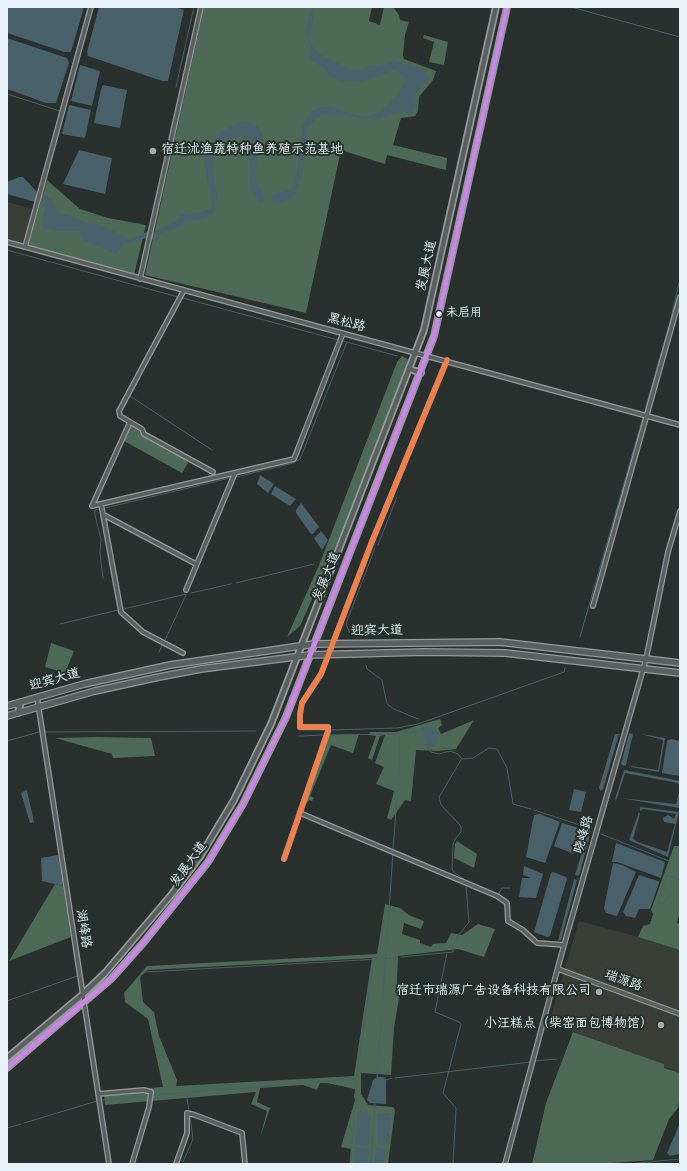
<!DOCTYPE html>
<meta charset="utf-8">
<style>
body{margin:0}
#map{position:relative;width:687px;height:1171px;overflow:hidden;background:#29302d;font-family:"Gochi Hand",sans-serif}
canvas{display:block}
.frame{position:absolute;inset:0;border:8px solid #e8f1f8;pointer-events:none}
</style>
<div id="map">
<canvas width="687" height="1171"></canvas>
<div class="frame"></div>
</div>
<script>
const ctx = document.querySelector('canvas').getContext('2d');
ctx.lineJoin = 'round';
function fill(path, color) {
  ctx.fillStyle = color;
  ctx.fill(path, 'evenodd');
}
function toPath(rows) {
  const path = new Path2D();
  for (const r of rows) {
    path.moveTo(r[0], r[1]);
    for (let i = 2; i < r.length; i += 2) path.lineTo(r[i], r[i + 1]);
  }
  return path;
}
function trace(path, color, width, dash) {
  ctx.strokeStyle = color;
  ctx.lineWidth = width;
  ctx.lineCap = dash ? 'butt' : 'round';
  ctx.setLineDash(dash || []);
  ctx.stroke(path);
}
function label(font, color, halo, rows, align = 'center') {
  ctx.font = font + ' "Gochi Hand","LXGW WenKai TC",sans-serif';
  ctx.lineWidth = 4;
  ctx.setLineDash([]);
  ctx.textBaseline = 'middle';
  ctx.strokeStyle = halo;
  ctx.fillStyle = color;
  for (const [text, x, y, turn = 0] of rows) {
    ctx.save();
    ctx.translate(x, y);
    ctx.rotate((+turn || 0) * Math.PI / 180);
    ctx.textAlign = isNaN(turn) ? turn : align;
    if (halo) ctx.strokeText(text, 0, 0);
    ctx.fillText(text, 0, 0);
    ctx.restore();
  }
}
fill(toPath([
 [7,202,33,209,23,243,7,238],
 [579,921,635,936,680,950,680,1073,664,1067,664,1064,549,1023]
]), '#393f37');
fill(toPath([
 [204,7,372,7,369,21,380,25,384,7,393,7,399,15,400,20,409,22,405,35,403,55,404,59,436,71,433,80,419,97,418,111,415,116,401,118,393,145,447,158,446,170,387,155,385,164,341,150,306,313,145,275],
 [424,35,448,42,444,65,429,62,434,42,423,38],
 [47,180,80,209,108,218,146,225,134,275,28,246],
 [402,356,408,359,407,364,338,541,300,626,287,637,320,563,397,362],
 [130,425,140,430,143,436,189,461,182,473,124,441],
 [51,643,74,651,65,673,45,667],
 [440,719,442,725,438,728,441,734,474,720,456,749,438,751,416,750,411,801,405,800,391,820,387,818,394,791,376,784,384,767,375,763,385,735,380,736,372,760,368,758,376,736,369,735,370,732,396,732],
 [359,734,353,753,331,745,310,796,314,798,312,801,309,800,307,803,305,802,328,735],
 [96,737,151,738,155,756,113,758,112,754,55,738],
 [457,841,477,854,474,868,454,858,455,844],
 [674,846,680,846,680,912,677,923,680,924,680,950,638,937,643,926,650,924,653,914,651,910],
 [55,884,63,886,71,937,9,961],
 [385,904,400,908,409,915,424,921,421,929,404,923,402,934,420,940,420,943,431,947,433,944,446,943,451,933,462,935,478,924,495,929,484,957,458,949,398,956,397,982,401,986,394,1028,391,1075,361,1073,361,1094,368,1105,393,1107,395,1110,388,1164,350,1164,351,1149,341,1147,355,1100,354,1097,355,1089,327,1083,320,1083,317,1090,303,1085,260,1088,257,1102,270,1108,260,1138,267,1111,251,1104,256,1092,105,1105,104,1092,163,1087,148,1019,125,1002,124,993,147,966,377,954],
 [372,958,354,1076,176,1086,177,1080,159,1036,154,1012,143,1002,140,977,148,970],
 [573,1032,664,1064,664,1068,680,1073,680,1097,678,1108,669,1119,653,1160,596,1164,532,1164,546,1103]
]), '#4d6a57');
fill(toPath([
 [7,7,84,7,71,52,64,52,7,33],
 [99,7,174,7,184,10,168,81,162,81,88,56,87,52],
 [312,7,315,7,309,38,312,46,321,55,352,70,359,71,366,67,386,64,393,60,398,61,425,70,429,78,429,82,425,84,415,95,416,106,412,114,396,112,378,120,335,114,323,115,316,118,307,128,303,172,295,195,286,201,274,203,271,202,273,194,289,190,295,186,303,125,311,111,323,107,330,107,357,115,371,116,381,111,399,93,406,79,401,73,392,70,381,76,358,82,344,82,330,77,326,70,309,58,310,49,305,32],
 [7,38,67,58,69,63,56,103,46,103,7,89],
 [80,65,100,71,92,106,71,101],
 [103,85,127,90,120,128,94,123,101,89],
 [69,105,91,110,85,138,62,134],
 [242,122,252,123,258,127,262,133,263,139,261,148,258,153,255,171,256,182,264,195,263,202,258,201,250,189,249,155,253,139,242,136,229,137,218,145,212,160,217,198,214,211,209,217,204,219,185,222,173,230,160,233,158,239,150,240,152,233,175,222,181,215,203,212,211,208,212,205,204,160,206,153,217,135,228,128],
 [79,150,112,158,105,194,63,184],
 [19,177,23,177,37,192,51,199,60,214,71,216,89,224,99,224,130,239,149,231,147,238,123,244,118,253,115,254,84,240,78,231,56,231,42,228,43,217,45,210,42,200,37,199,35,202,7,194,7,182],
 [260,475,274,484,268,493,257,484],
 [275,486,296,499,290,506,271,494],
 [301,503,319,527,313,534,311,534,296,513,296,510],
 [321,531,328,540,322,550,314,538],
 [423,727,432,729,433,733,435,730,438,732,437,742,435,746,427,748,426,746,423,731,407,734,421,730],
 [629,733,633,734,626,765,624,766,621,764],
 [615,734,619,734,603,789,601,791,599,788],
 [641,734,665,738,659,772,631,767,631,766,658,770,663,740],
 [671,739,680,741,680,776,662,773,667,741],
 [624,770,680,781,680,786,678,783,625,773,616,801,615,799],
 [680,788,679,808,620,798,676,804],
 [574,789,586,792,581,812,569,810],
 [26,790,27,791,34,822,30,823,21,793],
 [640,807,679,812,668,857,629,840,639,812,640,814,633,839,638,842,667,852,675,824,664,822,663,818,668,815,674,819,676,814,643,809,640,811],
 [540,814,560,822,545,863,526,857,534,815],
 [562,823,582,829,574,854,554,846],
 [591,831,579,876,575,875,588,832],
 [616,843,665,862,661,878,617,862,612,862],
 [58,855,63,886,42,881,41,858],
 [613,863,622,865,636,872,617,916,606,913,604,908],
 [524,866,543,874,536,898,519,897,522,878,531,878,523,875],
 [553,872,566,877,567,879,550,936,547,937,534,932,551,873],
 [639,875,658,881,659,883,650,909,639,909,635,918,626,916,623,912],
 [574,879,577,880,561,940,558,941],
 [377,1077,385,1077,386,1080,386,1104,370,1103,367,1100,373,1080],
 [358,1111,368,1113,370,1117,368,1146,355,1145],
 [380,1113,390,1113,392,1116,388,1141,385,1145,377,1143,378,1114],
 [680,1123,680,1154,670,1156,667,1153],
 [355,1147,369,1150,368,1164,354,1164],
 [377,1147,387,1149,385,1164,374,1164]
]), '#49616b');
trace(toPath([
 [571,7,680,37],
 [176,87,194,7],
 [7,94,60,111],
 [61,107,88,7],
 [7,250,178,297],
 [183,298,338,340],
 [343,341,397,356],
 [130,396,212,450],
 [645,410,671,318,680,279],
 [236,477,293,463,300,459,347,342],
 [105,508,230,478],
 [100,509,95,510,95,515,101,539,100,553,103,578],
 [378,545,397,497],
 [236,583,314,564],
 [191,593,231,584],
 [124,609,186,594],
 [60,624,118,610],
 [365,631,350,633,346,624,375,548],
 [580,637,643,417],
 [165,640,186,595],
 [159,652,162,645],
 [366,665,367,669,382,680,387,704,394,709,418,719],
 [299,730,327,730],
 [330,730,397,728,418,724,564,672,565,668],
 [45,732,256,731],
 [329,735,399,734,399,770,393,850],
 [299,736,324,735],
 [7,741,39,732],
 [426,747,431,752,439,754,450,751,458,754,462,759,473,758,489,748,497,749,507,768,513,804,531,809],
 [461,760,439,797,441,805,461,826,461,832,455,839,453,845,452,869,455,873,467,881],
 [534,810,592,829],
 [601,834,669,861],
 [676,889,662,904,658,903,666,875,680,880],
 [507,899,499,895,499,893,502,888,510,888],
 [447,953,435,1012,459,1022,461,1024,443,1093,456,1108,453,1164],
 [401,957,453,952,453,944,458,936,469,922,466,885],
 [145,972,398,958],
 [7,1001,77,976],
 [534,1061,557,1059],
 [377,1078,393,853],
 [395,1078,531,1062],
 [386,1080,392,1078],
 [186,1092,189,1111],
 [153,1095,356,1079],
 [102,1100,148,1096],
 [24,1123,97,1101],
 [7,1128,21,1124],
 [183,1162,193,1139,190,1116],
 [350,1164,356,1100,356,1079,374,960],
 [371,1164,375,1103],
 [628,1164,680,1159]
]), '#49616b', 1);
const minor = toPath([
 [7,242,680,425],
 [25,247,91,7],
 [140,279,201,7],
 [184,290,119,411,120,416,142,429,144,434,213,472],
 [101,504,121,612,143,632,183,653],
 [92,506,294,459,343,333],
 [92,506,130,422],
 [104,515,196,564],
 [186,590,235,473],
 [593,606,680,297],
 [37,697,109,1164],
 [300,813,497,896,507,903,508,921,523,930,537,943,564,945],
 [284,859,328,731,328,727,300,727,300,714,302,703,321,674,371,544,447,360],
 [558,969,680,1014],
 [98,1094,144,1090,151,1092,149,1107,132,1164],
 [176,1164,187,1133,187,1113,195,1115,242,1133,245,1164],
 [505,1164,564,945,646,659,668,552,680,511]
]);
const major = toPath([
 [410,369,421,373],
 [14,704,20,706,18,713],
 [7,1058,82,995,105,973,172,894,201,855,234,800,271,724,424,330,496,7],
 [7,1068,111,979,144,942,208,862,243,804,286,717,434,336,507,7]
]);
const highway = toPath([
 [7,706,84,684,170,665,314,644,500,642,680,663],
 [7,716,95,691,159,677,201,669,310,655,425,652,505,653,680,673]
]);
trace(minor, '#959a9a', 6);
trace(major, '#959a9a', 8);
trace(highway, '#959a9a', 8);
trace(minor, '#5a6060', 3.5);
trace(major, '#5a6060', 4.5);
trace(highway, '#5a6060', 5.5);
trace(toPath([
 [7,1068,111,979,144,942,208,862,243,804,286,717,434,336,507,7]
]), '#c787e3', 5);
trace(toPath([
 [284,859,328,731,328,727,300,727,300,714,302,703,321,674,371,544,447,360]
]), '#f77d43', 5);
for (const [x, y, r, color] of [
 [153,151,4,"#a5adb1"],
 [439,314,3.5,"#e8f1f8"],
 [599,992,4,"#a5adb1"],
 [661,1025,4,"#a5adb1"]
]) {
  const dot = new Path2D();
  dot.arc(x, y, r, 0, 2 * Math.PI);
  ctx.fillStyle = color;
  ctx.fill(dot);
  trace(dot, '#26332d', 1.5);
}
label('12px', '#e8f1f8', '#26332d', [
 ["未启用",446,314]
], 'left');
label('13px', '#e8f1f8', '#26332d', [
 ["宿迁沭渔蔬特种鱼养殖示范基地",161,151,"left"],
 ["宿迁市瑞源广告设备科技有限公司",591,992],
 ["小汪糕点（柴窑面包博物馆）",653,1025]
], 'right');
label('13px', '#e8f1f8', '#26332d', [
 ["发展大道",428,266,-78],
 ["黑松路",346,324,15],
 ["发展大道",328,577,-68],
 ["迎宾大道",377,632,-1],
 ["迎宾大道",55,681,-15],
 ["晓峰路",585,835,-74],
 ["发展大道",190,865,-54],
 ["湖峰路",82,929,81],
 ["瑞源路",623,982,20]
]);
</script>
